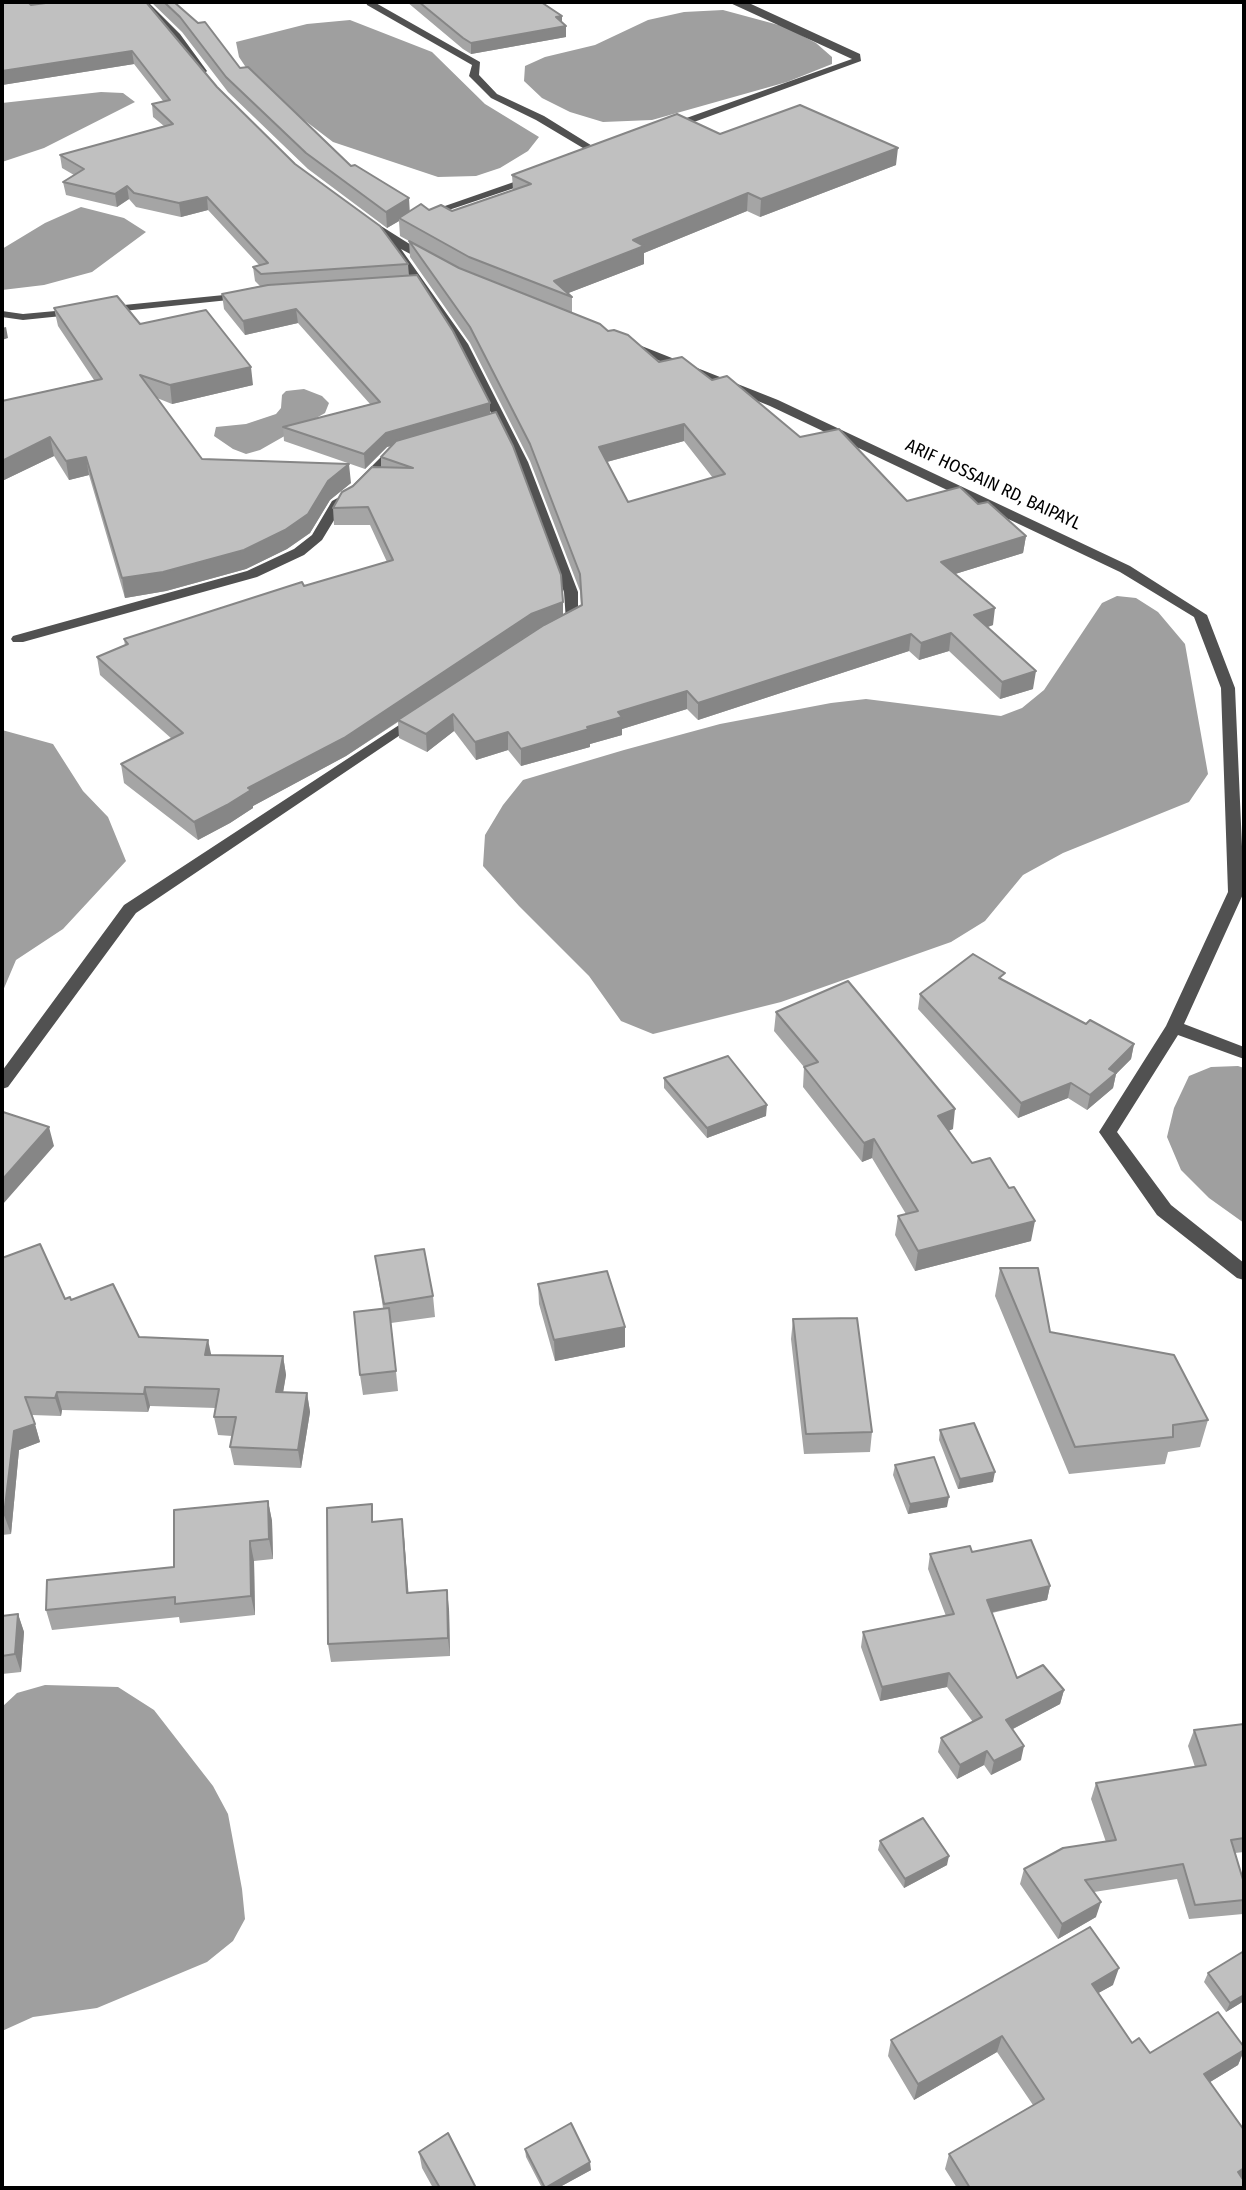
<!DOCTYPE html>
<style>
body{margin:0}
#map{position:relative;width:1246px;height:2190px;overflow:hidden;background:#fff;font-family:"Fira Sans Condensed",sans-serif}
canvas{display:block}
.frame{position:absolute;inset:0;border:4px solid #000;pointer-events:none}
</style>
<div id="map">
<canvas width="1246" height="2190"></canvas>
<div class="frame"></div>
</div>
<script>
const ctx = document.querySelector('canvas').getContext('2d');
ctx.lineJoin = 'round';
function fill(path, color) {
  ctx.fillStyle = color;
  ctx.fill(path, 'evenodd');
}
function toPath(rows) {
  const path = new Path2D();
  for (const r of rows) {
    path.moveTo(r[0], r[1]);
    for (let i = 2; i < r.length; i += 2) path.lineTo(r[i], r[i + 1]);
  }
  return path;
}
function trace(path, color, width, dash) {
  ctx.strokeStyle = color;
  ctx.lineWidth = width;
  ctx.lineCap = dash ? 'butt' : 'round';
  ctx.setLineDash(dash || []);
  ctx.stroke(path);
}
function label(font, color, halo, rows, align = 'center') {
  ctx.font = font + ' "Fira Sans Condensed",sans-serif';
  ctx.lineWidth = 7;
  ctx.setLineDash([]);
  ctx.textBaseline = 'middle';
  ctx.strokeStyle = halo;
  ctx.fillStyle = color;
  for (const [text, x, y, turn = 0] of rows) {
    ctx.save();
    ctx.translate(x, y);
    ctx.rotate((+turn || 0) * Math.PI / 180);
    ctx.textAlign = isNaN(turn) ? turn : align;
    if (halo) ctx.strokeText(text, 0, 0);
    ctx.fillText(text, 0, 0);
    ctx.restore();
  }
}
fill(toPath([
 [723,10,786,27,816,43,832,57,832,64,787,82,652,120,603,122,570,112,542,98,524,81,525,66,545,57,595,45,648,20,684,12],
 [350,20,432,52,485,104,539,137,528,151,500,168,476,176,438,177,333,142,283,104,249,72,239,57,236,42,307,24],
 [101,92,123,93,135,102,44,148,2,162,2,103],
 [81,207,124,218,146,232,92,272,44,285,2,290,2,249,45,223],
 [304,389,322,396,329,403,325,413,260,450,246,454,233,449,214,436,216,427,246,424,276,414,281,408,282,395,286,391],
 [1117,596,1136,598,1158,612,1185,644,1208,774,1189,802,1063,853,1023,875,985,921,951,942,781,1002,653,1034,621,1021,589,976,519,906,483,866,485,835,503,805,523,780,624,750,720,724,831,703,866,699,1001,716,1022,708,1044,690,1102,603],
 [2,730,53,744,83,791,108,817,126,861,63,929,16,960,2,993],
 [1238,1066,1244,1068,1244,1223,1209,1198,1181,1170,1167,1137,1174,1108,1189,1076,1211,1067],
 [45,1685,118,1687,154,1710,213,1786,228,1814,242,1889,245,1919,233,1941,207,1962,97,2008,33,2017,2,2031,2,1707,17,1693]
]), '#9f9f9f');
fill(toPath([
 [139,2,148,2,180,34,207,71,205,73,199,73,174,38,139,2],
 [366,2,374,2,480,62,479,75,497,94,544,116,602,152,593,154,536,120,491,98,469,76,472,65,367,5,366,2],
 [728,2,751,4,860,54,861,61,672,130,664,130,664,126,852,59,728,2],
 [534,175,539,178,538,180,428,217,419,215,534,175],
 [365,221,373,221,435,260,425,262,401,249,468,344,528,462,578,592,578,626,565,631,558,627,566,621,564,592,516,462,456,344,389,246,392,243,365,225,365,221],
 [244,293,250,296,248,298,104,313,98,310,104,307,244,293],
 [77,309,81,310,81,314,23,320,2,317,2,311,23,314,77,309],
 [621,341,629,341,778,400,1130,566,1207,615,1235,688,1244,892,1184,1024,1244,1047,1244,1059,1178,1035,1117,1132,1171,1205,1244,1263,1244,1280,1237,1278,1157,1215,1099,1132,1166,1026,1228,892,1221,688,1194,617,1120,572,770,406,621,345,621,341],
 [397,447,403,451,401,454,353,501,342,507,322,540,304,555,257,577,23,642,13,642,11,639,13,636,247,571,294,549,312,535,332,501,343,495,388,450,397,447],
 [419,712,426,716,424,719,136,913,8,1087,2,1089,2,1071,124,905,419,712]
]), '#515151');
fill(toPath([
 [2,2,31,5,217,87,295,164,408,264,409,276,490,414,563,602,563,615,581,606,580,591,530,461,470,343,410,257,409,241,400,236,399,221,387,228,308,169,228,92,182,32,151,2,174,2,240,68,351,166,409,211,429,210,452,211,513,190,512,175,720,134,896,165,760,217,747,211,644,253,644,264,568,293,572,297,572,313,608,331,659,362,712,380,800,437,907,501,978,504,1026,536,1023,553,955,574,993,625,988,627,1033,689,1000,699,949,651,919,660,909,651,698,720,687,709,622,729,622,735,590,744,590,747,521,766,508,750,476,760,454,731,427,752,399,738,398,722,346,756,253,806,253,808,230,823,198,840,124,783,121,764,172,739,100,675,97,657,125,646,124,639,387,562,370,525,334,525,333,508,353,486,381,467,381,457,391,446,387,447,365,469,284,441,283,427,370,404,298,323,245,335,224,309,222,294,260,286,255,281,253,267,259,265,208,210,181,217,136,207,129,199,117,207,66,195,63,182,74,175,62,168,60,155,164,126,153,117,152,104,163,101,134,64,2,85],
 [684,441,713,478,628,502,607,462],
 [407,2,548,2,542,2,562,16,562,23,566,37,471,54,463,49],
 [54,308,140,324,253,385,172,404,157,398,202,459,351,483,330,500,310,533,287,549,246,569,166,591,125,598,89,475,69,480,54,456,2,481,2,401,94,380,58,326],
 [1004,980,1086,1024,1134,1044,1131,1059,1116,1074,1113,1088,1087,1110,1068,1098,1018,1118,918,1009,920,994],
 [776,1012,953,1129,948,1131,1031,1241,915,1271,895,1235,898,1216,906,1214,872,1158,862,1162,803,1087,804,1067,774,1031],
 [664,1078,766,1116,707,1138,664,1088],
 [375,1256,433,1296,435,1317,391,1323,398,1391,363,1395,360,1375,383,1308],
 [2,1258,65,1299,71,1300,139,1337,211,1355,283,1356,286,1375,283,1392,307,1393,310,1412,301,1468,234,1465,230,1447,232,1436,218,1435,214,1417,216,1408,150,1406,148,1412,62,1410,61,1416,32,1415,40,1442,19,1450,11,1534,2,1535],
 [1000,1268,1050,1332,1208,1420,1200,1447,1168,1452,1165,1464,1069,1474,995,1296],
 [538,1284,625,1327,625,1347,555,1361,539,1304],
 [793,1319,872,1432,870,1452,804,1454,791,1339],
 [940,1430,993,1482,958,1489,939,1440],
 [895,1465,947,1507,908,1514,893,1475],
 [268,1501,272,1521,273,1559,254,1561,255,1615,180,1623,179,1617,52,1630,46,1610,174,1567],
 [374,1522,404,1537,408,1593,449,1609,450,1656,331,1662,328,1644],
 [972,1552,1050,1586,1047,1600,992,1613,1017,1678,1064,1690,1060,1704,1013,1729,1021,1760,991,1775,984,1765,957,1779,938,1752,941,1738,973,1722,947,1687,880,1701,861,1647,863,1632,946,1616,928,1569,930,1554],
 [18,1614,24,1632,21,1672,2,1674,2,1616],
 [1244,1724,1244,1852,1235,1853,1244,1883,1243,1914,1189,1919,1177,1879,1094,1892,1096,1917,1058,1939,1020,1884,1024,1869,1106,1842,1091,1799,1096,1783,1195,1767,1188,1746,1194,1730],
 [880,1841,947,1865,904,1888,878,1850],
 [1208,1973,1244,2001,1226,2012,1204,1982],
 [1113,1985,1098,1993,1132,2043,1150,2053,1244,2047,1244,2051,1238,2065,1210,2082,1244,2130,1244,2178,1243,2179,1244,2188,957,2188,945,2169,949,2154,1033,2105,997,2052,914,2100,888,2056,891,2040],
 [525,2149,591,2170,558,2188,542,2188,526,2157],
 [419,2152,476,2188,433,2188,422,2168]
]), '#a5a5a5');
fill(toPath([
 [562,16,562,27,566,26,566,37,471,54,471,43],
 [132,51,134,64,2,85,2,71],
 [898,148,896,165,760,217,761,199],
 [127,186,129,199,117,207,115,194],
 [748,193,747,211,644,253,644,264,566,294,554,281,633,240],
 [207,197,208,210,181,217,179,203],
 [409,198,410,215,399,218,399,221,387,228,386,212],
 [296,309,298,323,245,335,243,321],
 [6,327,8,338,2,340,2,328],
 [251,367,253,385,172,404,170,385],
 [490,403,490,417,387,447,365,469,364,454,386,433],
 [684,424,684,441,599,464,599,447],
 [50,437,54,456,2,481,2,461],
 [86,457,89,475,69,480,66,461],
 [349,464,351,483,330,500,310,533,287,549,246,569,166,591,125,598,122,578,328,481],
 [1026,536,1023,553,939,579,941,562],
 [563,602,563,619,532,632,346,756,253,806,253,808,230,823,198,840,194,822,531,614],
 [995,608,993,625,972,632,974,615],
 [951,633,949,651,919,660,921,643],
 [911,634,909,651,698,720,698,703],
 [1036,671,1033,689,1000,699,1002,682],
 [687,691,687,709,622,729,622,735,590,744,590,747,521,766,521,749,587,727,618,712],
 [453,714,454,731,427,752,426,734],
 [508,732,508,750,476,760,475,742],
 [1134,1044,1131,1059,1116,1074,1113,1088,1087,1110,1090,1095,1109,1069],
 [1071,1083,1068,1098,1018,1118,1021,1103],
 [767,1105,766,1116,707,1138,707,1128],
 [955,1109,953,1129,935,1135,938,1116],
 [49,1127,54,1146,3,1204,2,1180],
 [874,1139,872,1158,862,1162,864,1143],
 [1035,1221,1031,1241,915,1271,918,1251],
 [625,1327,625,1347,555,1361,554,1340],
 [208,1340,212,1358,205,1355],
 [283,1356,286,1375,280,1411,276,1392],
 [145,1387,150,1406,148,1412,144,1394],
 [57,1392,62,1410,61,1416,55,1398],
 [307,1393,310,1412,301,1468,298,1450],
 [35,1424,40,1442,19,1450,11,1534,4,1515,14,1431],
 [995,1472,993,1482,958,1489,960,1479],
 [949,1497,947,1507,908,1514,910,1504],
 [268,1501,272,1521,273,1559,269,1539],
 [402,1519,404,1537,410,1611,407,1593],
 [250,1541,254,1561,255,1615,251,1596],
 [1050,1586,1047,1600,984,1614,987,1600],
 [447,1590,449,1609,450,1656,448,1638],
 [18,1614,24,1632,21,1672,15,1654],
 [949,1673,947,1687,880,1701,882,1687],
 [1064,1690,1060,1704,1003,1734,1006,1720],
 [1024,1746,1021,1760,991,1775,994,1761],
 [987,1751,984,1765,957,1779,960,1765],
 [949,1856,947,1865,904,1888,905,1879],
 [1101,1902,1096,1917,1058,1939,1062,1924],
 [1119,1968,1113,1985,1086,2000,1092,1984],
 [1244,1995,1244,2001,1226,2012,1230,2003],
 [1002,2036,997,2052,914,2100,918,2084],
 [1244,2050,1238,2065,1197,2090,1204,2074],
 [590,2162,591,2170,558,2188,545,2188],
 [1244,2168,1244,2178,1230,2187,1238,2172]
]), '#868686');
const building = toPath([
 [2,2,28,2,31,5,53,2,146,2,217,87,295,164,380,226,408,264,261,274,253,267,268,263,207,197,179,203,134,193,127,186,115,194,63,182,84,169,60,155,173,124,152,104,170,100,132,51,2,71,2,2],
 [164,2,174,2,198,23,205,22,240,68,248,67,351,166,355,165,409,198,386,212,306,153,226,77,180,17,164,2],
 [419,2,541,2,562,16,556,17,566,26,471,43,463,38,419,2],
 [800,105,898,148,761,199,748,193,633,240,644,246,554,281,572,297,469,257,399,218,421,204,429,210,441,205,452,211,531,184,512,175,677,114,720,134,800,105],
 [409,241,459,268,600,324,608,331,614,330,628,335,659,362,682,357,712,380,727,376,800,437,839,429,907,501,960,487,978,504,988,502,1026,536,941,562,995,608,974,615,1036,671,1002,682,951,633,921,643,911,634,698,703,687,691,618,712,622,717,587,727,589,729,521,749,508,732,475,742,453,714,426,734,398,720,544,625,582,605,580,574,530,444,470,327,409,241],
 [684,424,725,474,628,502,599,447,684,424],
 [417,275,453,331,490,403,386,433,364,454,283,427,380,402,296,309,243,321,222,294,268,285,417,275],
 [117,296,140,324,206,310,251,367,170,385,140,375,202,459,349,464,328,481,308,514,285,530,244,550,163,572,122,578,86,457,66,461,50,437,2,461,2,401,102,379,54,308,117,296],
 [496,412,513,446,561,575,563,602,531,614,344,738,248,788,251,790,227,805,194,822,121,764,183,733,97,657,128,644,124,639,302,582,304,586,393,560,368,507,333,508,342,492,353,486,372,467,413,468,381,457,396,441,496,412],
 [973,954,1005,973,999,978,1086,1024,1090,1020,1134,1044,1109,1069,1116,1073,1090,1095,1071,1083,1021,1103,920,994,973,954],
 [848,981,955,1109,938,1116,972,1163,990,1158,1009,1188,1014,1187,1035,1221,918,1251,898,1216,918,1211,874,1139,864,1143,804,1067,818,1062,776,1012,848,981],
 [728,1056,767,1105,707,1128,664,1078,728,1056],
 [3,1112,49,1127,2,1180,2,1114,3,1112],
 [40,1244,65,1299,70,1297,71,1300,113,1284,139,1337,208,1340,205,1355,283,1356,276,1392,307,1393,298,1450,230,1447,236,1417,214,1417,219,1389,145,1387,144,1394,57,1392,55,1398,25,1397,35,1424,14,1431,4,1515,2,1516,2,1258,40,1244],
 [424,1249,433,1296,384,1304,375,1256,424,1249],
 [1000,1268,1038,1268,1050,1332,1174,1355,1208,1420,1173,1425,1173,1437,1075,1447,1000,1268],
 [607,1271,625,1327,554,1340,538,1284,607,1271],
 [389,1308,396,1371,360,1375,354,1312,389,1308],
 [857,1318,872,1432,806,1434,793,1319,857,1318],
 [974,1423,995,1472,960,1479,940,1430,974,1423],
 [934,1457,949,1497,910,1504,895,1465,934,1457],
 [268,1501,269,1539,250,1541,251,1596,175,1604,175,1597,46,1610,47,1580,174,1567,174,1510,268,1501],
 [372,1504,372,1522,402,1519,407,1593,447,1590,448,1638,328,1644,327,1508,372,1504],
 [1031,1540,1050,1586,987,1600,1017,1678,1043,1665,1064,1690,1006,1720,1024,1746,994,1761,987,1751,960,1765,941,1738,982,1717,949,1673,882,1687,863,1632,954,1614,930,1554,970,1546,972,1552,1031,1540],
 [18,1614,15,1654,2,1656,2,1616,18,1614],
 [1244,1724,1244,1838,1231,1840,1244,1883,1244,1900,1195,1905,1183,1864,1085,1880,1101,1902,1062,1924,1024,1869,1063,1848,1116,1840,1096,1783,1206,1765,1194,1730,1244,1724],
 [923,1818,949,1856,905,1879,880,1841,923,1818],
 [1090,1927,1119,1968,1092,1984,1132,2043,1139,2038,1150,2053,1218,2012,1244,2047,1244,2050,1204,2074,1244,2130,1244,2168,1238,2172,1244,2181,1244,2188,1205,2188,1204,2187,1201,2188,970,2188,949,2154,1044,2099,1002,2036,918,2084,891,2040,1090,1927],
 [1244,1951,1244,1995,1230,2003,1208,1973,1244,1951],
 [571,2123,590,2162,545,2188,525,2149,571,2123],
 [448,2133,476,2188,440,2188,419,2152,448,2133]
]);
fill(building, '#c0c0c0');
trace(building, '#868686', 2);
label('18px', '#000', '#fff', [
 ["ARIF HOSSAIN RD, BAIPAYL",993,485,25]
]);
</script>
